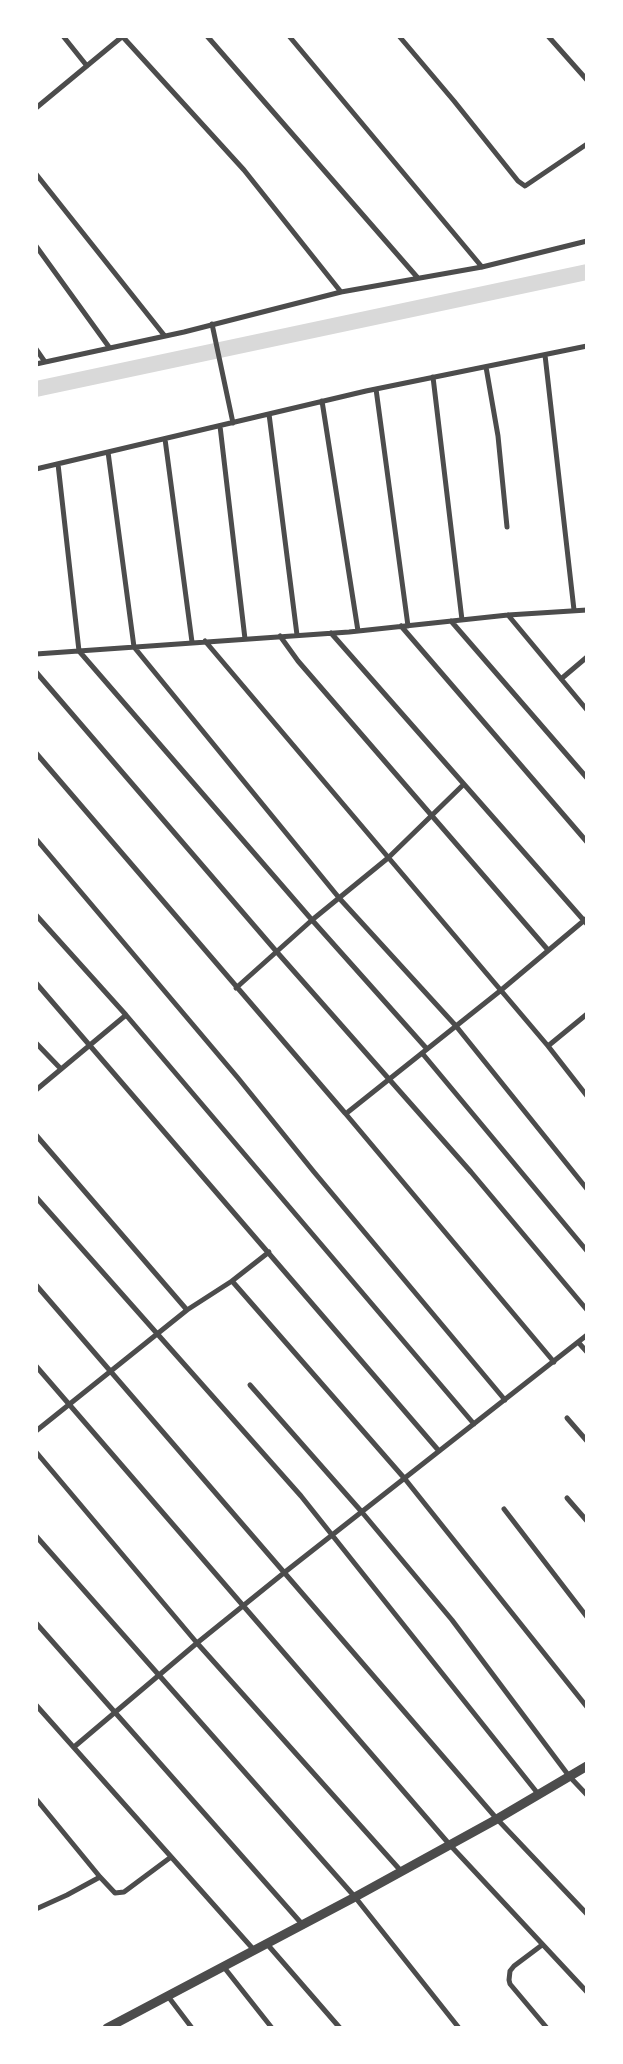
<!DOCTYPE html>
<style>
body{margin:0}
#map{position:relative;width:623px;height:2064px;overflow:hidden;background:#fff;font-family:Bitter,serif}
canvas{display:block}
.frame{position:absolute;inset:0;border:38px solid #fff;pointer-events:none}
</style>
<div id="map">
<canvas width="623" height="2064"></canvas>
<div class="frame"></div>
</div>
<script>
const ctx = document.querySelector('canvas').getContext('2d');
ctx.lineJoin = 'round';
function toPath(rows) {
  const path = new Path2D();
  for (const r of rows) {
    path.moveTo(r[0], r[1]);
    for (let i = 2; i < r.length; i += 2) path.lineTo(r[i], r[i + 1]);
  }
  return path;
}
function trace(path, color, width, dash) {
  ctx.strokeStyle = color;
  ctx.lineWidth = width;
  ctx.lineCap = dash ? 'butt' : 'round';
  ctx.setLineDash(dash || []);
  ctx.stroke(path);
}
trace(toPath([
 [36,389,587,272]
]), '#d9d9d9', 16);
trace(toPath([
 [63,36,87,66],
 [122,36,244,170,341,292],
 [207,36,417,277],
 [289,36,482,267],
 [399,36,454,101,518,181,525,186,587,144],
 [548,36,587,80],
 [36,108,123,36],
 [36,174,164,335],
 [36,246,109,347],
 [212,324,233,423],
 [36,349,45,362],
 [545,355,574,610],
 [36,364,184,332,341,292,482,267,587,241],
 [486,367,498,436,507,527],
 [433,377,462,620],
 [376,389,408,626],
 [322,401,358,631],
 [269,414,297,635],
 [220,426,245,639],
 [165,439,192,642],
 [108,452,134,647,340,899,456,1026,587,1189],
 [58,464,79,651,312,920,427,1049],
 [36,469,366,391,587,346],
 [508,615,587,710],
 [451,621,587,778],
 [401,626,587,842],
 [331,633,587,924],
 [280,636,298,661,548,950],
 [205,641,548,1046,587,1096],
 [36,654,349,632,508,615,587,610],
 [36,672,276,951,471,1172,587,1310],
 [561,679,587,657],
 [36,753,345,1113,348,1112,500,991,587,918],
 [36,839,238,1078,314,1172,505,1400],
 [36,915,126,1015,474,1424],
 [36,983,439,1451],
 [236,988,312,920,388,858,464,784],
 [36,1043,61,1069],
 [548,1046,587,1014],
 [422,1053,587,1251],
 [36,1090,126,1015],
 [345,1113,554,1362],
 [36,1135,187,1310,36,1431],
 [36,1197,301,1496,539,1795],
 [232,1281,405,1479,587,1707],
 [36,1285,497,1819,587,1914],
 [187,1310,232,1281,269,1252],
 [578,1342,587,1352],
 [36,1366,450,1845,587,1992],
 [250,1385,361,1511,452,1620,569,1776,587,1795],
 [567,1418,587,1441],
 [36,1452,197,1643,401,1871],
 [567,1498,587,1521],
 [504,1509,587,1617],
 [36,1536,355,1897,459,2028],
 [36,1623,302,1924],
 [36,1705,254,1950],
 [74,1747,197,1643,285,1572,587,1335],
 [36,1799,100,1877,115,1893,124,1892,171,1857],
 [36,1909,67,1895,100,1877],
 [267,1944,340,2028],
 [542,1945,514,1966,510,1971,509,1980,510,1984,547,2028],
 [223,1966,272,2028],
 [167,1995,192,2028]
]), '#4c4c4c', 5);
trace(toPath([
 [107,2028,355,1897,497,1819,587,1766]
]), '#4c4c4c', 9);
</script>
